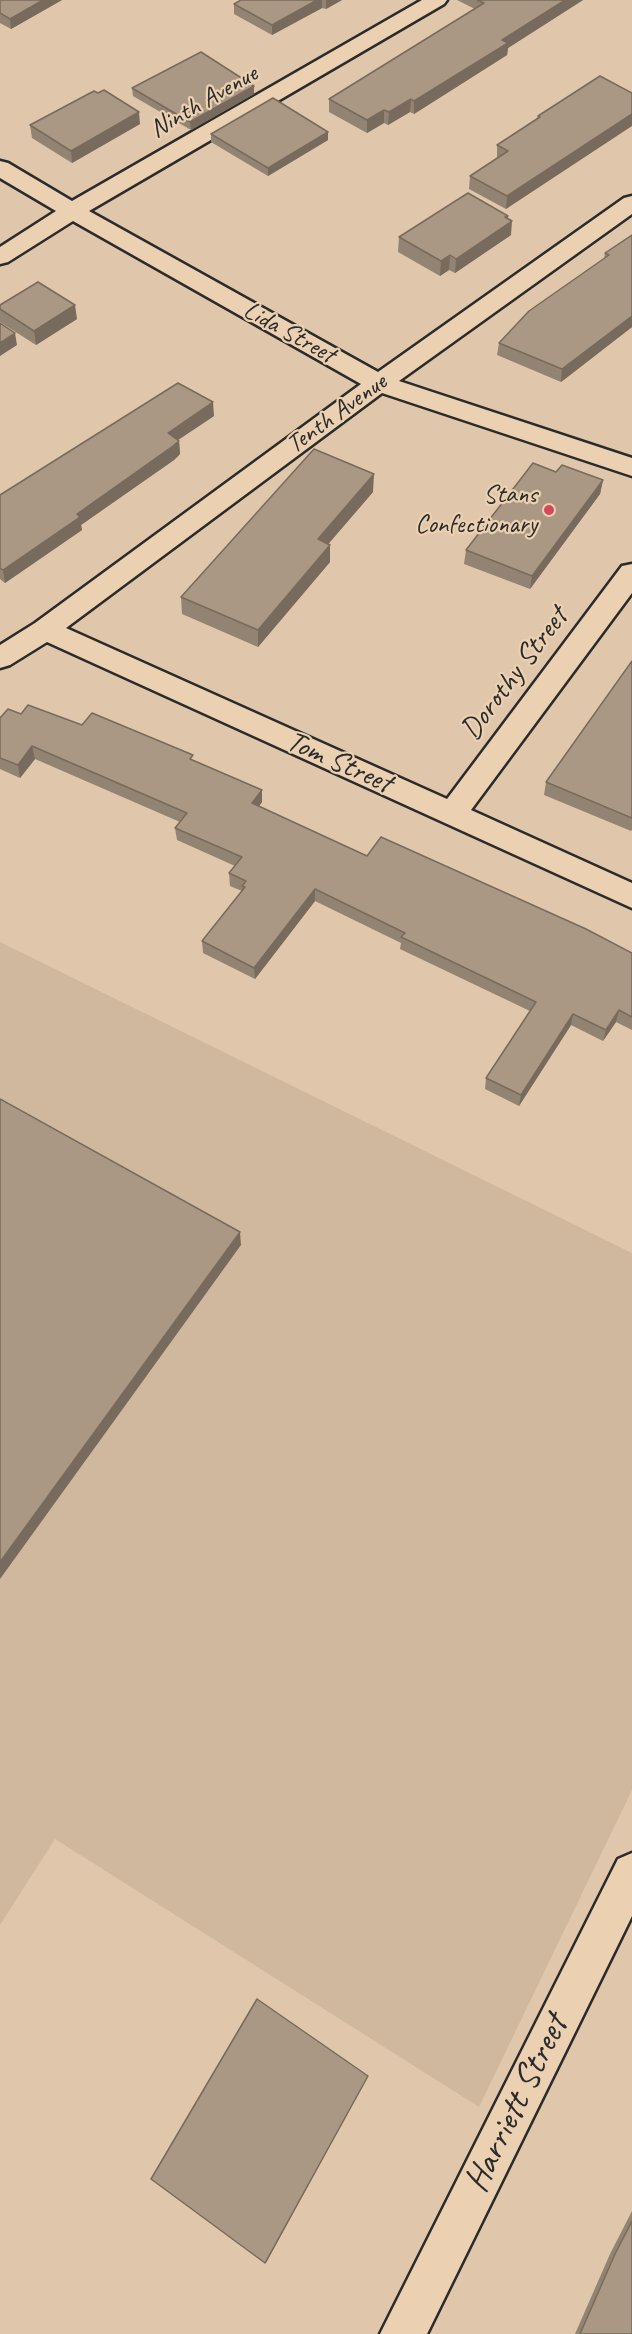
<!DOCTYPE html>
<style>
body{margin:0}
canvas{display:block;background:#e0c6aa}
</style>
<canvas width="632" height="2334"></canvas>
<script>
const ctx = document.querySelector('canvas').getContext('2d');
ctx.lineJoin = 'round';
function fill(path, color) {
  ctx.fillStyle = color;
  ctx.fill(path, 'evenodd');
}
function toPath(rows) {
  const path = new Path2D();
  for (const r of rows) {
    path.moveTo(r[0], r[1]);
    for (let i = 2; i < r.length; i += 2) path.lineTo(r[i], r[i + 1]);
  }
  return path;
}
function trace(path, color, width, dash) {
  ctx.strokeStyle = color;
  ctx.lineWidth = width;
  ctx.lineCap = dash ? 'butt' : 'round';
  ctx.setLineDash(dash || []);
  ctx.stroke(path);
}
function label(font, color, halo, rows, align = 'center') {
  ctx.font = font + ' Caveat,sans-serif';
  ctx.lineWidth = 4.5;
  ctx.setLineDash([]);
  ctx.textBaseline = 'middle';
  ctx.strokeStyle = halo;
  ctx.fillStyle = color;
  for (const [text, x, y, turn = 0] of rows) {
    ctx.save();
    ctx.translate(x, y);
    ctx.rotate((+turn || 0) * Math.PI / 180);
    ctx.textAlign = isNaN(turn) ? turn : align;
    if (halo) ctx.strokeText(text, 0, 0);
    ctx.fillText(text, 0, 0);
    ctx.restore();
  }
}
fill(toPath([
 [0,942,632,1253,632,1790,479,2107,55,1839,0,1925]
]), '#d0b89f');
const minor = toPath([
 [422,0,447,0,444,4,89,211,378,372,624,198,632,196,632,214,399,381,632,458,632,476,382,393,66,628,447,799,622,566,632,564,632,593,471,810,632,883,632,908,47,642,10,665,0,668,0,645,35,623,361,384,73,221,8,262,0,264,0,247,56,211,0,178,0,161,8,163,72,201,422,0],
 [632,1853,632,1916,427,2334,380,2334,618,1859,632,1853]
]);
trace(minor, '#2b2b2b', 5);
fill(minor, '#ebd0b2');
fill(toPath([
 [0,0,62,0,11,29,0,23],
 [241,0,342,0,326,9,322,8,272,35,234,14,234,4],
 [457,0,583,0,508,48,507,55,414,114,410,112,388,125,384,123,367,133,329,112,329,99,475,9],
 [254,86,254,94,191,130,133,96,132,88],
 [632,93,506,209,469,189,470,176,497,158,497,145,537,118,538,116],
 [140,124,72,163,32,138,30,125],
 [328,132,328,140,268,176,211,142,211,134],
 [508,219,511,235,455,273,449,270,440,276,398,252,399,237],
 [632,235,632,327,561,382,497,355,499,343,604,259,605,253],
 [0,305,77,319,36,345,0,322],
 [214,416,178,440,179,441,180,454,174,460,81,525,82,530,5,583,0,579,0,495],
 [556,472,603,480,600,494,530,589,464,564,466,550],
 [373,492,328,544,330,545,330,562,258,647,182,614,181,597],
 [632,661,632,830,631,831,544,795,546,782],
 [21,714,82,725,193,760,262,790,262,802,259,806,367,856,632,953,632,1030,616,1022,603,1041,571,1025,519,1106,485,1089,486,1078,530,1011,400,949,401,943,315,901,255,979,203,953,202,941,242,891,230,886,229,873,235,866,177,840,175,828,180,822,35,759,20,778,0,769,0,718],
 [632,2211,632,2334,575,2334,610,2254]
]), '#938372');
fill(toPath([
 [43,0,62,0,11,29,10,19],
 [317,0,322,0,322,8,272,35,272,25],
 [326,0,342,0,326,9],
 [565,0,583,0,508,48,507,55,414,114,414,101,502,40],
 [254,86,254,94,191,130,190,122],
 [411,99,410,112,388,125,389,112],
 [384,110,384,123,367,133,367,120],
 [139,112,140,124,72,163,71,151],
 [632,114,632,126,506,209,507,196],
 [328,132,328,140,268,176,268,168],
 [508,216,508,224,512,221,511,235,455,273,456,259],
 [450,255,449,270,440,276,441,261],
 [75,305,77,319,36,345,34,331],
 [632,316,632,327,561,382,562,369],
 [15,333,17,345,0,356,0,343],
 [213,402,214,416,169,446,168,433],
 [179,441,180,454,174,460,81,525,82,530,5,583,3,570,77,514],
 [374,474,373,492,318,556,318,539],
 [603,480,600,494,530,589,532,576],
 [330,545,330,562,258,647,258,630],
 [32,746,35,759,20,778,18,765],
 [262,790,262,802,253,815,252,803],
 [315,889,315,901,255,979,254,968],
 [619,1010,616,1022,603,1041,606,1030],
 [573,1014,571,1025,519,1106,521,1095],
 [240,1232,241,1245,0,1579,0,1562],
 [368,2076,266,2263,265,2263]
]), '#786a5c');
const building = toPath([
 [0,0,43,0,10,19,0,13,0,0],
 [241,0,317,0,272,25,234,4,241,0],
 [477,0,565,0,502,40,508,43,414,101,411,99,389,112,384,110,367,120,329,99,484,3,477,0],
 [201,52,254,86,190,122,132,88,201,52],
 [600,76,632,93,632,114,507,196,470,176,508,151,497,145,540,117,538,116,600,76],
 [104,90,139,112,71,151,30,125,94,91,98,93,104,90],
 [273,98,328,132,268,168,211,134,273,98],
 [468,193,508,216,505,217,512,221,456,259,450,255,441,261,399,237,468,193],
 [632,235,632,316,562,369,499,343,529,311,609,255,605,253,632,235],
 [38,282,75,305,34,331,0,309,0,305,38,282],
 [0,323,15,333,0,343,0,323],
 [178,383,213,402,168,433,179,441,173,446,77,514,80,517,3,570,0,568,0,495,178,383],
 [314,449,374,474,318,539,330,545,258,630,181,597,314,449],
 [533,463,556,472,562,465,603,480,532,576,466,550,533,463],
 [632,661,632,818,546,782,632,661],
 [28,705,82,725,92,713,193,755,190,759,262,790,252,803,367,856,381,837,586,929,632,953,632,1017,619,1010,606,1030,573,1014,521,1095,486,1078,536,1002,401,937,405,933,315,889,254,968,202,941,245,887,242,886,246,881,229,873,242,857,175,828,187,813,32,746,18,765,0,758,0,718,8,709,21,714,28,705],
 [0,1099,240,1232,0,1562,0,1099],
 [257,1999,368,2076,265,2263,151,2179,257,1999],
 [632,2221,632,2334,580,2334,615,2254,632,2221]
]);
fill(building, '#ab9884');
trace(building, '#786a5c', 1.5);
for (const [x, y, r, color] of [
 [549,510,6,"#d1495b"]
]) {
  const dot = new Path2D();
  dot.arc(x, y, r, 0, 2 * Math.PI);
  ctx.fillStyle = color;
  ctx.fill(dot);
  trace(dot, '#ebd0b2', 2);
}
label('26px', '#2b2b2b', '#ebd0b2', [
 ["Ninth Avenue",204,102,-30],
 ["Lida Street",289,333,29],
 ["Tenth Avenue",337,414,-36]
]);
label('26px', '#2b2b2b', '#ebd0b2', [
 ["Stans",537,495],
 ["Confectionary",537,525]
], 'right');
label('30px', '#2b2b2b', '#ebd0b2', [
 ["Dorothy Street",515,674,-53],
 ["Tom Street",339,763,24]
]);
label('36px', '#2b2b2b', '#ebd0b2', [
 ["Harriett Street",517,2104,-64]
]);
</script>
